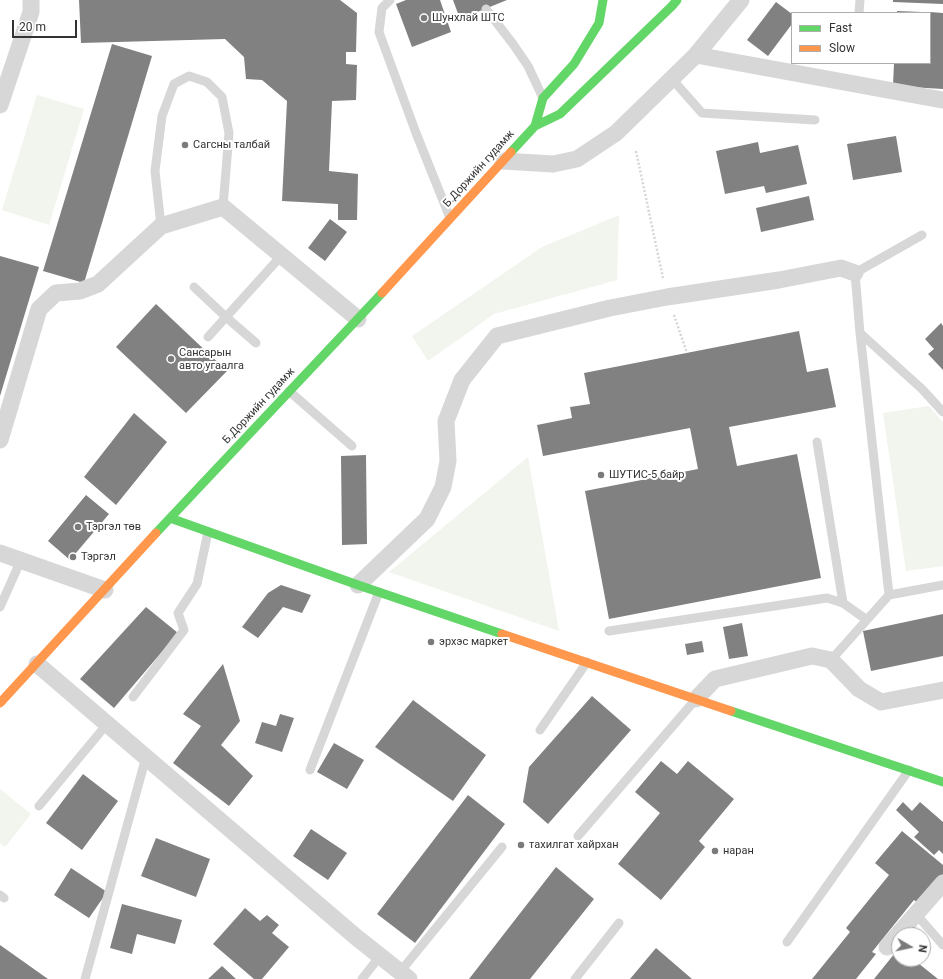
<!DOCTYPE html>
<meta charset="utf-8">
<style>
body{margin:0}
#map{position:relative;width:943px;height:979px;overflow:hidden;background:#fff;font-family:Roboto,sans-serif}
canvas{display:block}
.legend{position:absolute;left:791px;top:12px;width:140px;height:52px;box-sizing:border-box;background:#fff;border:1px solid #adadad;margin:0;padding:5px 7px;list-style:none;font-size:12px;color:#333}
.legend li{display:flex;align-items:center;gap:8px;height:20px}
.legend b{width:20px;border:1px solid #adadad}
.north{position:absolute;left:891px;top:927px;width:40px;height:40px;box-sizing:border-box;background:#fff;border:1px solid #adadad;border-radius:50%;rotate:99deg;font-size:11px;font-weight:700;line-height:16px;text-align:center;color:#333}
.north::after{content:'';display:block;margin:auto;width:14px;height:18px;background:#7a7a7a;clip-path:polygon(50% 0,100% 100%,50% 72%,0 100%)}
.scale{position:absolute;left:12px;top:20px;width:65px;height:18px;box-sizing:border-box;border:2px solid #333;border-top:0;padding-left:5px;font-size:12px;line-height:14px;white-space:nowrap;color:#333;-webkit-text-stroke:3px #fff;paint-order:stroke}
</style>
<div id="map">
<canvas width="943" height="979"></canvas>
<ul class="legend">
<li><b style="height:5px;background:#63d668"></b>Fast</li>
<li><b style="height:5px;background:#ff974d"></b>Slow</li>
</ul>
<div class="north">N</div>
<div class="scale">20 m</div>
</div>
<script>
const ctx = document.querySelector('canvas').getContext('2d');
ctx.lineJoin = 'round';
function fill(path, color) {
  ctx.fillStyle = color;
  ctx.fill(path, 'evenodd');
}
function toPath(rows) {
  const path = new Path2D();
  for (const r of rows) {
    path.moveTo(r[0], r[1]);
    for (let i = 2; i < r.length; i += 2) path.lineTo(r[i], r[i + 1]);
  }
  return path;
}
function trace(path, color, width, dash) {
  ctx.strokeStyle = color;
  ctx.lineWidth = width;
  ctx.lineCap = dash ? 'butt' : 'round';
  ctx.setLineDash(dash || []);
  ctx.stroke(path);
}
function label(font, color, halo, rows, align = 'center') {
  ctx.font = font + ' Roboto,sans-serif';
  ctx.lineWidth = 4;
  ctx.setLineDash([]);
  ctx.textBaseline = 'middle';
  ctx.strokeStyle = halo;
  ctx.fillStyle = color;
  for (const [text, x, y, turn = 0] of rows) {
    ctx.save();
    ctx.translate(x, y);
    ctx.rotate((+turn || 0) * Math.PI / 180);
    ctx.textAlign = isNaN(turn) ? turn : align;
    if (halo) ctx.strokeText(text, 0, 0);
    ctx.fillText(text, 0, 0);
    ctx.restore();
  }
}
fill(toPath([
 [37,95,84,109,49,225,2,210],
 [619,215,617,280,494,314,428,361,412,336,542,247],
 [929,406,943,422,943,566,906,571,883,413],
 [528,457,559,631,389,572],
 [0,789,31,814,5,847,0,843]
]), '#f1f5ed');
fill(toPath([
 [79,0,340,0,357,13,356,52,346,52,346,64,357,65,356,100,332,101,329,171,358,174,357,220,338,220,338,204,282,201,287,101,262,80,246,79,244,57,225,39,81,43],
 [406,0,440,0,451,32,412,47,396,4],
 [453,0,507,0,460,19],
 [893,0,943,0,943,4,893,2],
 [776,2,792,14,792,24,768,56,747,40],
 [897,11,922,12,922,13,897,13],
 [930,12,943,13,943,89,893,86,894,63,930,63],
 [112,44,152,56,84,283,43,271],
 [896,136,902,172,853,180,847,144],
 [758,142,760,153,798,145,807,184,766,193,764,186,725,194,716,151],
 [809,196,814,220,761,232,756,208],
 [330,219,347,232,325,261,308,248],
 [0,256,39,267,0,396],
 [156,304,227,371,186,413,116,347],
 [941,323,943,326,943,370,928,354,934,349,925,339],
 [799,331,807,372,828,368,836,407,729,427,737,466,797,454,821,578,609,619,585,491,698,469,690,428,543,456,537,425,572,418,570,407,590,404,584,373],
 [134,413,167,442,116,505,84,477],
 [366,455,367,544,342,545,341,456],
 [86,495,109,514,70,560,48,541],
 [281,585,311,595,302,613,283,607,258,638,242,627,268,593],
 [146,607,178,633,114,708,80,679],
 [943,614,943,656,871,671,863,631],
 [742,623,748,656,729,659,723,627],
 [702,641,704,652,687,655,685,644],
 [223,664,240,721,221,745,253,776,229,806,173,763,201,726,183,714],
 [592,696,631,730,548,824,523,802,529,767],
 [413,700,486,755,453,801,375,747],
 [280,714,294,718,282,752,255,743,262,722,276,726],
 [334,743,364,760,347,789,317,772],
 [661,761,677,774,688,761,734,799,699,841,705,847,661,900,618,864,660,813,635,792],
 [83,774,118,801,82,850,46,823],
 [468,795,505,824,415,943,377,914],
 [903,802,912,811,920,802,943,822,943,854,939,850,934,855,914,837,919,832,896,810],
 [311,829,347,853,328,880,293,856],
 [902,831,943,865,943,874,919,904,914,900,872,952,876,954,856,979,812,979,850,932,846,928,889,875,875,863],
 [156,838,210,859,196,897,141,876],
 [556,867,594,899,530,979,469,979],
 [71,868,107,892,89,918,54,895],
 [122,904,182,920,175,944,137,934,132,954,110,948],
 [245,908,260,921,267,915,279,925,272,933,289,947,262,979,254,979,213,944],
 [0,945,48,979,0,979],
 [656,948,692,979,630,979],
 [899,948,899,959,913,959,938,979,874,979],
 [222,966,236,979,208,979]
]), '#818181');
trace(toPath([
 [636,151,663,278],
 [674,315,687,353]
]), '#d6d6d6', 2.5, [2, 2]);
trace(toPath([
 [390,0,382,8,379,32,416,133,450,218],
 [486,9,513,44,528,66,543,98],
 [859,13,860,0],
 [672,79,702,113,815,120],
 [161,226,155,171,162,116,174,84,189,76,207,82,222,97,229,133,223,207],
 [922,235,855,273,860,333,922,389,943,412],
 [194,287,226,317,256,343],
 [208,337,282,255],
 [289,391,352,446],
 [817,442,843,603],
 [889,595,943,585],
 [0,607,21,560],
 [609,631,827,598,843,603,867,620],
 [831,660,889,595,860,333],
 [133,697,184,630,178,613,197,584,208,532],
 [540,730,587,662],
 [310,770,379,592],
 [39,806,107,724],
 [578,836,696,699],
 [0,895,4,898],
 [916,914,943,945],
 [787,942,909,770],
 [400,972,502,847],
 [85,979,146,757],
 [362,979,380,956],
 [575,979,619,923]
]), '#d7d7d7', 9);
trace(toPath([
 [696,55,942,100],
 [0,105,31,12,31,0],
 [503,161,553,164,577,159,616,133,696,55,741,0],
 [0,440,39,309,56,293,80,291,98,284,161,226,223,207,358,319],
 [0,553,105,590],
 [358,585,427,519,443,487,448,461,446,421,462,380,497,336,610,308,667,297,779,280,841,268,855,273],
 [37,664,356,937,409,979],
 [696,699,715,679,812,656,831,660,859,689,881,702,943,690],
 [887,947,943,883]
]), '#d7d7d7', 17);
trace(toPath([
 [535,126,543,98,574,64,599,23,603,0],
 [511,152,535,126,560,114,672,6,677,0],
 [170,518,358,585,502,634],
 [156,533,382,293],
 [731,711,943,782]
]), '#63d668', 9);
trace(toPath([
 [382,293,511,152],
 [502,634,731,711],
 [0,703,156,533]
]), '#ff974d', 9);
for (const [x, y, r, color] of [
 [424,18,4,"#7a7a7a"],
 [185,145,4,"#7a7a7a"],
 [171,359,4,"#7a7a7a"],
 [601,475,4,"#7a7a7a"],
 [78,527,4,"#7a7a7a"],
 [73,557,4,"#7a7a7a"],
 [431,642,4,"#7a7a7a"],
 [521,845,4,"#7a7a7a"],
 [715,851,4,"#7a7a7a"]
]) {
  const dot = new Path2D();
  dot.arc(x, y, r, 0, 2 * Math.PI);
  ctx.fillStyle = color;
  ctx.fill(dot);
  trace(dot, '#fff', 1.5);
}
label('11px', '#333', '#fff', [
 ["Шунхлай ШТС",432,18],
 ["Сагсны талбай",193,145],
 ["Cансарын",179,353],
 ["авто угаалга",179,366],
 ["ШУТИС-5 байр",609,475],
 ["Тэргэл төв",86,527],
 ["Тэргэл",81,557],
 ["эрхэс маркет",439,642],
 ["тахилгат хайрхан",529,845],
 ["наран",723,851]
], 'left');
label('11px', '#333', '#fff', [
 ["Б.Доржийн гудамж",479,169,-48],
 ["Б.Доржийн гудамж",259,406,-47]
]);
</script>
